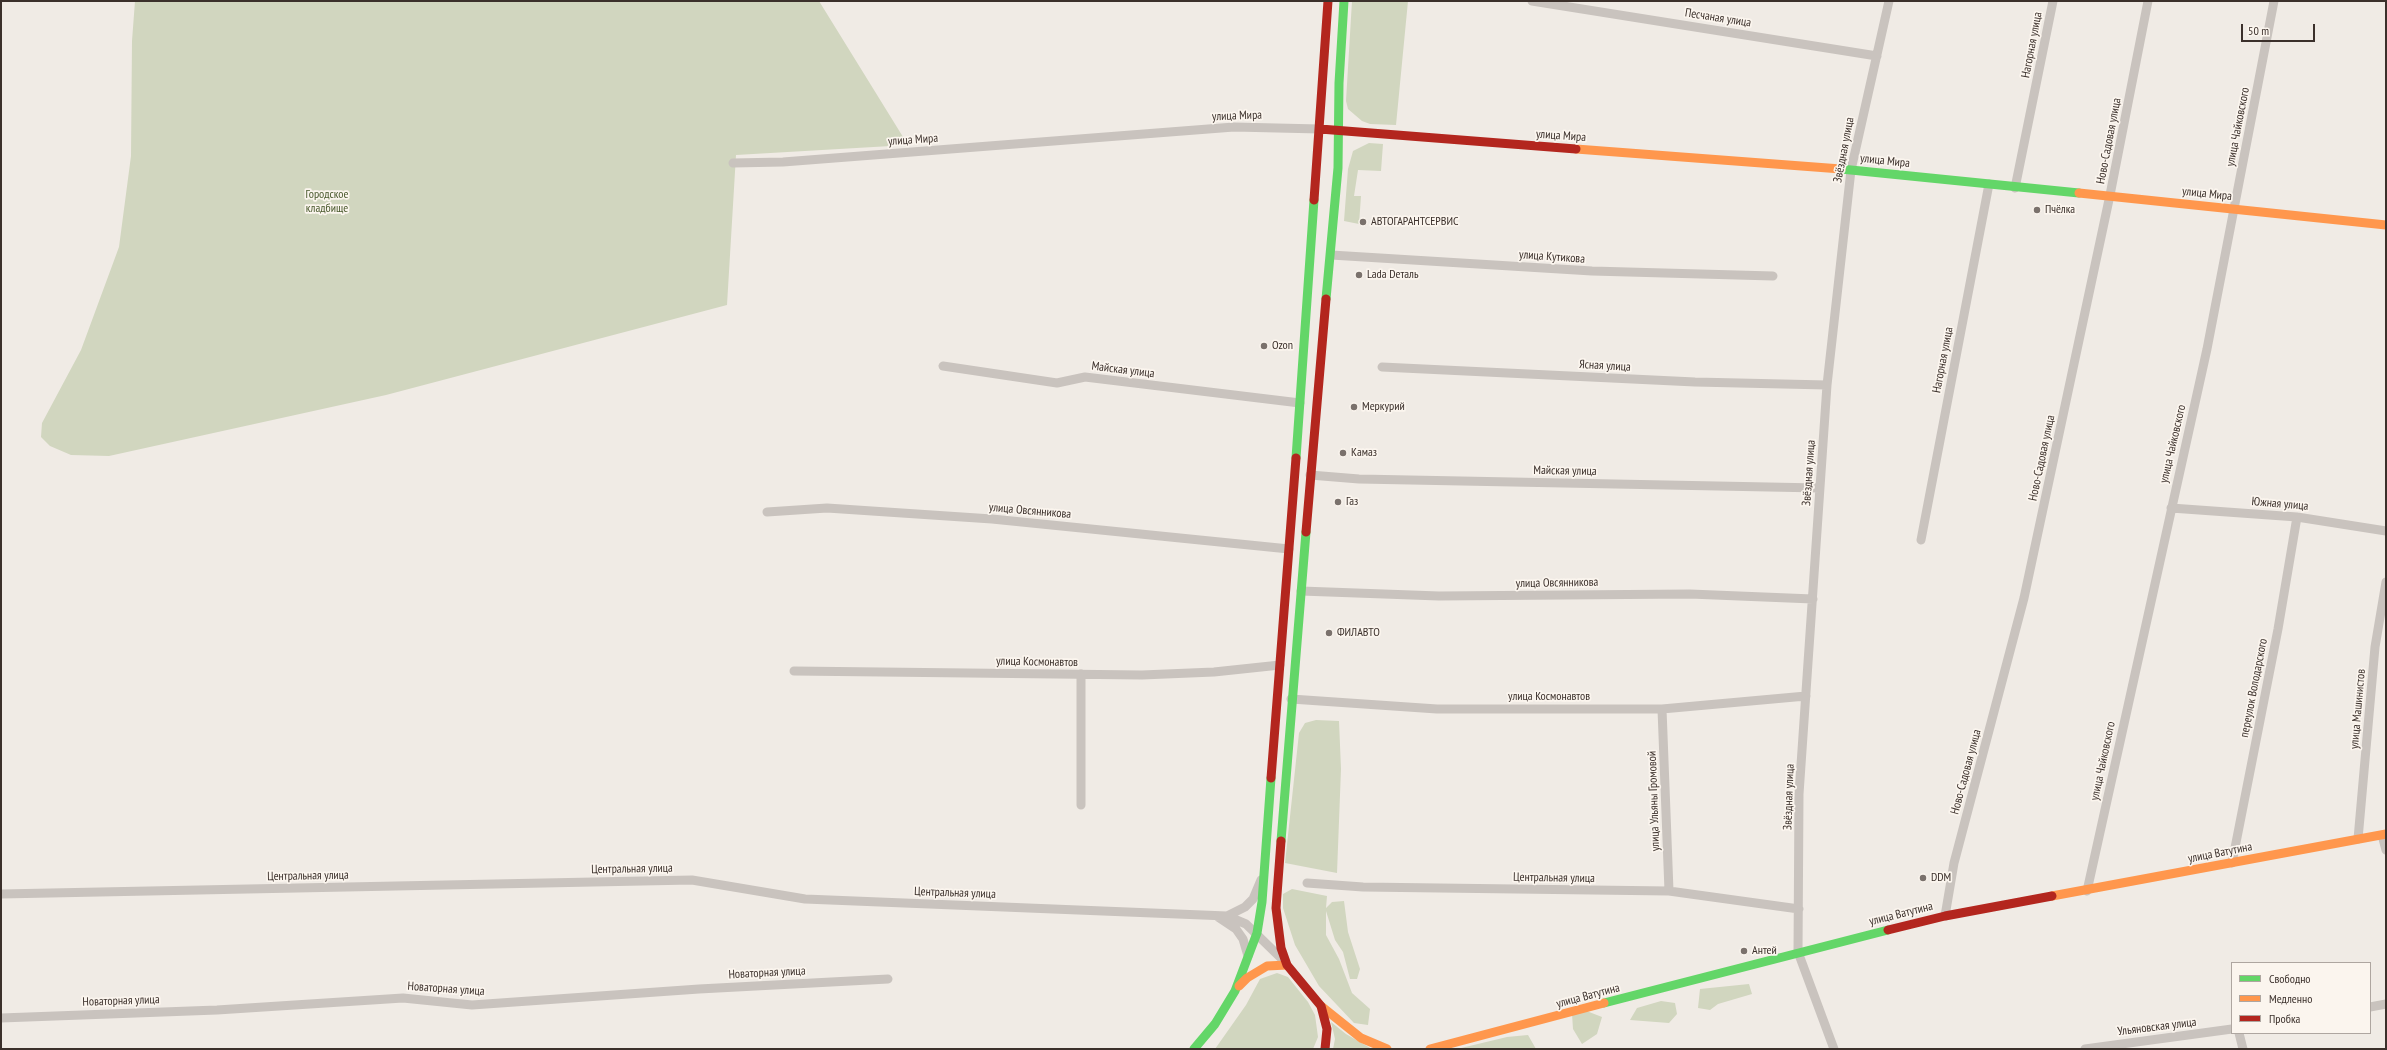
<!DOCTYPE html>
<meta charset="utf-8">
<style>
body{margin:0}
#map{position:relative;width:2387px;height:1050px;overflow:hidden;background:#f0ebe5;font-family:"PT Sans Narrow",sans-serif}
canvas{display:block}
.frame{position:absolute;inset:0;border:2px solid #3b302b;pointer-events:none}
.legend{position:absolute;left:2231px;top:962px;width:140px;height:72px;box-sizing:border-box;background:#fbf5ee;border:1px solid #aea6a0;margin:0;padding:5px 7px;list-style:none;font-size:12px;color:#3b302b}
.legend li{display:flex;align-items:center;gap:8px;height:20px}
.legend b{width:20px;border:1px solid #aea6a0}
.scale{position:absolute;left:2241px;top:24px;width:74px;height:18px;box-sizing:border-box;border:2px solid #3b302b;border-top:0;padding-left:5px;font-size:12px;line-height:14px;white-space:nowrap;color:#3b302b;-webkit-text-stroke:3px #fbf5ee;paint-order:stroke}
</style>
<div id="map">
<canvas width="2387" height="1050"></canvas>
<div class="frame"></div>
<ul class="legend">
<li><b style="height:5px;background:#63d668"></b>Свободно</li>
<li><b style="height:5px;background:#ff974d"></b>Медленно</li>
<li><b style="height:5px;background:#b3261e"></b>Пробка</li>
</ul>
<div class="scale">50 m</div>
</div>
<script>
const ctx = document.querySelector('canvas').getContext('2d');
ctx.lineJoin = 'round';
function fill(path, color) {
  ctx.fillStyle = color;
  ctx.fill(path, 'evenodd');
}
function toPath(rows) {
  const path = new Path2D();
  for (const r of rows) {
    path.moveTo(r[0], r[1]);
    for (let i = 2; i < r.length; i += 2) path.lineTo(r[i], r[i + 1]);
  }
  return path;
}
function trace(path, color, width, dash) {
  ctx.strokeStyle = color;
  ctx.lineWidth = width;
  ctx.lineCap = dash ? 'butt' : 'round';
  ctx.setLineDash(dash || []);
  ctx.stroke(path);
}
function label(font, color, halo, rows, align = 'center') {
  ctx.font = font + ' "PT Sans Narrow",sans-serif';
  ctx.lineWidth = 3.5;
  ctx.setLineDash([]);
  ctx.textBaseline = 'middle';
  ctx.strokeStyle = halo;
  ctx.fillStyle = color;
  for (const [text, x, y, turn = 0] of rows) {
    ctx.save();
    ctx.translate(x, y);
    ctx.rotate((+turn || 0) * Math.PI / 180);
    ctx.textAlign = isNaN(turn) ? turn : align;
    if (halo) ctx.strokeText(text, 0, 0);
    ctx.fillText(text, 0, 0);
    ctx.restore();
  }
}
fill(toPath([
 [135,1,819,1,908,145,736,155,727,305,386,395,109,456,71,455,50,446,41,437,42,423,81,350,119,247,131,156,132,41],
 [1352,1,1408,1,1396,125,1370,124,1362,121,1348,109,1346,101],
 [1369,143,1383,144,1381,171,1358,170,1354,196,1361,196,1359,224,1344,221,1348,169,1353,151],
 [1316,720,1339,721,1341,769,1337,873,1285,863,1299,733,1305,723],
 [1292,889,1327,896,1326,908,1332,902,1344,901,1348,932,1360,969,1357,979,1350,979,1343,952,1335,940,1326,911,1326,935,1339,959,1352,993,1370,1009,1368,1025,1354,1023,1319,986,1295,945,1283,908,1283,894],
 [1277,973,1288,977,1308,1002,1315,1015,1318,1037,1313,1049,1215,1049,1246,1005,1260,979],
 [1749,984,1752,994,1718,1004,1710,1010,1698,1008,1700,989],
 [1661,1001,1675,1003,1677,1014,1669,1023,1630,1020,1637,1008],
 [1584,1010,1602,1017,1597,1034,1582,1044,1573,1029,1572,1014],
 [1331,1022,1346,1034,1372,1049,1333,1049,1335,1039],
 [1528,1035,1536,1049,1457,1049,1507,1037]
]), '#d1d6bf');
trace(toPath([
 [1532,1,1877,56],
 [733,163,783,162,1234,127,1320,129],
 [2015,188,2053,1],
 [1331,255,1592,271,1773,276],
 [943,366,1057,383,1085,377,1300,403],
 [1382,367,1695,382,1827,385],
 [1310,475,1359,479,1820,488],
 [2171,508,2297,517,2386,531],
 [767,512,827,508,992,519,1289,549],
 [1921,540,1989,184],
 [1301,591,1439,596,1690,594,1813,599],
 [794,671,1142,675,1214,672,1280,665],
 [1081,674,1081,805],
 [1291,699,1437,709,1662,709,1806,696],
 [1662,709,1669,891],
 [2382,835,2386,850],
 [2358,839,2375,647,2386,582],
 [2232,863,2278,629,2297,517],
 [1307,883,1363,887,1669,891,1799,909],
 [2087,891,2207,349,2274,1],
 [1,894,692,880,805,899,1227,916,1246,924,1283,960],
 [1227,916,1245,907,1253,899,1261,880],
 [1945,916,1954,863,2024,598,2110,195,2148,1],
 [1218,917,1236,929,1243,939,1248,956],
 [2370,1007,2386,1004],
 [1,1018,217,1010,403,998,472,1005,699,989,888,979],
 [2239,1033,2243,1049],
 [1834,1049,1798,952,1799,794,1827,385,1851,170,1889,1],
 [2085,1049,2232,1029]
]), '#c9c3be', 9);
trace(toPath([
 [1841,169,2079,193],
 [1326,299,1338,168,1339,83,1344,1],
 [1296,458,1314,200],
 [1281,841,1306,532],
 [1604,1003,1888,930],
 [1194,1049,1215,1024,1235,991,1257,933,1262,902,1271,778]
]), '#63d668', 9);
trace(toPath([
 [1576,149,1841,169],
 [2079,193,2386,225],
 [2052,896,2386,834],
 [1239,986,1247,978,1267,966,1287,965],
 [1321,1006,1361,1038,1387,1049],
 [1430,1049,1604,1003]
]), '#ff974d', 9);
trace(toPath([
 [1320,129,1576,149],
 [1314,200,1328,1],
 [1306,532,1326,299],
 [1271,778,1296,458],
 [1281,841,1276,908,1281,948,1287,965,1321,1006,1327,1029,1325,1049],
 [1888,930,1945,916,2052,896]
]), '#b3261e', 9);
for (const [x, y, r, color] of [
 [2037,210,4,"#7a716c"],
 [1363,222,4,"#7a716c"],
 [1359,275,4,"#7a716c"],
 [1264,346,4,"#7a716c"],
 [1354,407,4,"#7a716c"],
 [1343,453,4,"#7a716c"],
 [1338,502,4,"#7a716c"],
 [1329,633,4,"#7a716c"],
 [1923,878,4,"#7a716c"],
 [1744,951,4,"#7a716c"]
]) {
  const dot = new Path2D();
  dot.arc(x, y, r, 0, 2 * Math.PI);
  ctx.fillStyle = color;
  ctx.fill(dot);
  trace(dot, '#fbf5ee', 1.5);
}
label('12px', '#3b302b', '#fbf5ee', [
 ["Песчаная улица",1718,18,9],
 ["Нагорная улица",2032,45,-79],
 ["улица Мира",1237,116,-2],
 ["улица Чайковского",2238,127,-79],
 ["улица Мира",1561,136,4],
 ["улица Мира",913,140,-4],
 ["Ново-Садовая улица",2109,141,-79],
 ["Звёздная улица",1844,150,-79],
 ["улица Мира",1885,161,6],
 ["улица Мира",2207,194,6],
 ["улица Кутикова",1552,257,4],
 ["Нагорная улица",1943,360,-79],
 ["Ясная улица",1605,366,3],
 ["Майская улица",1123,370,7],
 ["улица Чайковского",2173,444,-77],
 ["Ново-Садовая улица",2042,458,-78],
 ["Майская улица",1565,471,1],
 ["Звёздная улица",1809,473,-86],
 ["Южная улица",2280,504,5],
 ["улица Овсянникова",1030,511,5],
 ["улица Овсянникова",1557,583,-1],
 ["улица Космонавтов",1037,662,1],
 ["переулок Володарского",2254,688,-79],
 ["улица Космонавтов",1549,697],
 ["улица Машинистов",2358,709,-85],
 ["улица Чайковского",2103,761,-78],
 ["Ново-Садовая улица",1966,772,-75],
 ["Звёздная улица",1789,797,-88],
 ["улица Ульяны Громовой",1654,801,-92],
 ["улица Ватутина",2220,853,-11],
 ["Центральная улица",632,869,-1],
 ["Центральная улица",308,876,-1],
 ["Центральная улица",1554,878,1],
 ["Центральная улица",955,893,2],
 ["улица Ватутина",1901,914,-14],
 ["Новаторная улица",767,973,-3],
 ["Новаторная улица",446,989,4],
 ["улица Ватутина",1588,996,-15],
 ["Новаторная улица",121,1001,-2],
 ["Ульяновская улица",2157,1027,-7]
]);
label('12px', '#4a5a2e', '#fbf5ee', [
 ["Городское",327,195],
 ["кладбище",327,209]
]);
label('12px', '#3b302b', '#fbf5ee', [
 ["Пчёлка",2045,210],
 ["АВТОГАРАНТСЕРВИС",1371,222],
 ["Lada Dеталь",1367,275],
 ["Ozon",1272,346],
 ["Меркурий",1362,407],
 ["Камаз",1351,453],
 ["Газ",1346,502],
 ["ФИЛАВТО",1337,633],
 ["DDM",1931,878],
 ["Антей",1752,951]
], 'left');
</script>
